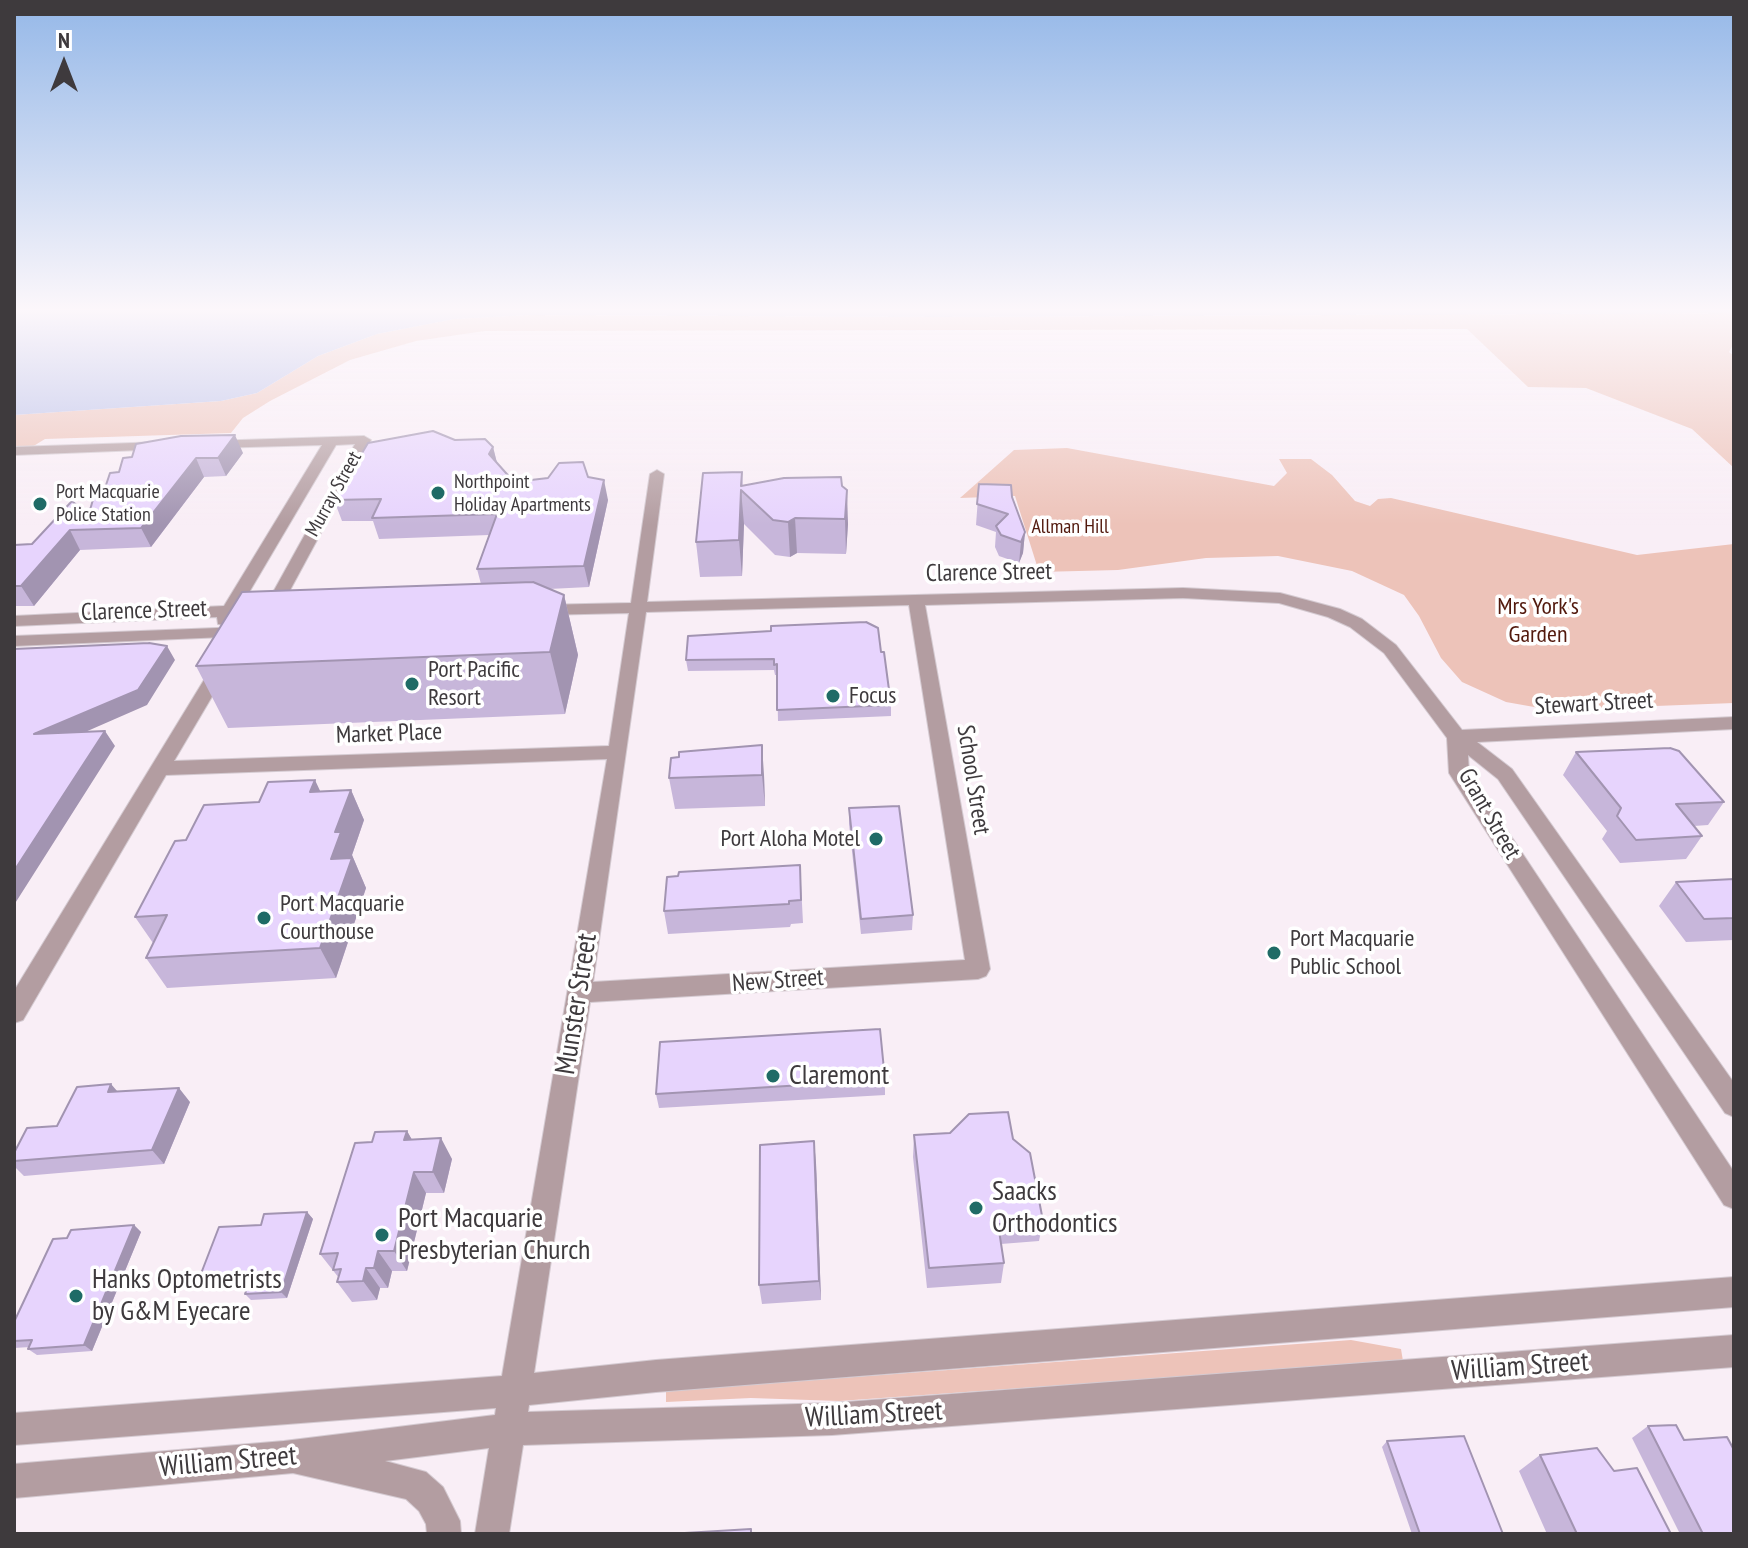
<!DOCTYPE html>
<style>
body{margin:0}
#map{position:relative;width:1748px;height:1548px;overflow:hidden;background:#f9eef6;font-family:"PT Sans Narrow",sans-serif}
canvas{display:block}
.frame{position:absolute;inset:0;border:16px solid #3e3a3d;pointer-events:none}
.north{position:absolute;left:24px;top:24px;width:80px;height:80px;-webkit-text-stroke:6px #fff;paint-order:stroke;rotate:0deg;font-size:22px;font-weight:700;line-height:32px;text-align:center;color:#3e3a3d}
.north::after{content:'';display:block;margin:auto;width:28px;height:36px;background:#3e3a3d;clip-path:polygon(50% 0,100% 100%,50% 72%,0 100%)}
</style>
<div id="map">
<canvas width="1748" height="1548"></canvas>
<div class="frame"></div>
<div class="north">N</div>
</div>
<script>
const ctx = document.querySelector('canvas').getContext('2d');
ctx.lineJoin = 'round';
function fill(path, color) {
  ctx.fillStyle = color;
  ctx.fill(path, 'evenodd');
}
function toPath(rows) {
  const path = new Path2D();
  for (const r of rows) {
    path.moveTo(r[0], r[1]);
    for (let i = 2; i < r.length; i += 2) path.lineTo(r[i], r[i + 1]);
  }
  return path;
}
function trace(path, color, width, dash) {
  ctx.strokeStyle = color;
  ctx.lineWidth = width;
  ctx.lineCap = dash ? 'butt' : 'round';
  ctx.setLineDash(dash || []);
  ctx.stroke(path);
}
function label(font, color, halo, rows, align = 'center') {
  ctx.font = font + ' "PT Sans Narrow",sans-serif';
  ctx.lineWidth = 7;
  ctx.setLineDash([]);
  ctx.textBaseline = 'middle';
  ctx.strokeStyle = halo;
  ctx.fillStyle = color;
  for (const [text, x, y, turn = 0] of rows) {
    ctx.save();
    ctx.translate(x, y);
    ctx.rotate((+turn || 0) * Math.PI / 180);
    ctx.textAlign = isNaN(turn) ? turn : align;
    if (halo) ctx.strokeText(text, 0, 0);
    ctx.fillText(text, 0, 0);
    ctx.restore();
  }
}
fill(toPath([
 [1734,313,1734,343,1729,352,1734,356,1734,468,1692,429,1586,388,1528,387,1467,329,485,331,416,341,350,360,270,401,243,418,231,433,45,439,32,447,14,447,14,415,221,401,257,393,318,356,377,334,454,319,529,315,939,317],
 [1067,448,1274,486,1287,473,1279,459,1311,459,1332,475,1355,501,1370,506,1378,499,1391,498,1637,555,1734,544,1734,703,1551,710,1506,702,1462,682,1441,658,1419,616,1404,595,1352,571,1278,556,1206,558,1118,570,1039,572,1015,496,960,498,1014,450],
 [1351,1340,1401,1349,1403,1361,839,1401,751,1398,666,1402,666,1391]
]), '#edc3b9');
fill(toPath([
 [14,308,1734,308,1734,313,939,317,529,315,454,319,377,334,318,356,257,393,221,401,14,415]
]), '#b8bfe8');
const minor = toPath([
 [364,436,371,440,275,618,263,618,261,614,355,444,336,445,241,606,260,606,262,610,260,614,235,616,230,624,224,625,218,624,217,617,14,626,14,616,224,606,322,445,214,448,209,447,209,441,364,436],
 [162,442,167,443,167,449,14,455,14,447,162,442],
 [657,470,664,474,647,602,1183,588,1280,593,1340,609,1362,619,1396,645,1462,730,1734,717,1734,729,1477,742,1512,769,1734,1083,1734,1117,1725,1113,1498,779,1468,755,1469,773,1734,1172,1734,1209,1724,1205,1449,773,1447,738,1384,653,1350,627,1328,617,1279,603,1183,598,925,605,990,969,986,976,978,979,590,1002,534,1373,656,1360,1734,1277,1734,1307,656,1392,529,1405,528,1412,832,1403,1734,1335,1734,1367,832,1435,523,1445,509,1534,475,1534,489,1448,385,1461,426,1472,443,1487,460,1521,461,1534,427,1534,426,1524,419,1511,406,1499,293,1473,14,1498,14,1464,284,1441,495,1415,496,1408,14,1445,14,1413,502,1376,607,759,166,775,23,1020,14,1023,14,991,215,662,227,662,230,666,174,761,609,746,629,613,540,615,532,610,540,605,631,603,650,474,657,470],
 [909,605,965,960,593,982,646,612,909,605],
 [242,627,248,628,251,632,248,636,14,646,14,636,242,627]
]);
trace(minor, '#d4cad1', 2);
fill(minor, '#b39da1');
fill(toPath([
 [455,440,493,447,497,463,514,482,588,477,608,500,589,587,549,589,564,595,578,655,565,714,228,728,196,666,481,584,477,569,489,535,379,539,373,521,342,521,334,500],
 [243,453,226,476,204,477,151,547,80,550,34,606,14,606,14,545,32,544,83,511,90,510,105,488,132,457],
 [742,472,743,486,841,477,848,524,846,554,797,553,790,557,775,555,744,524,742,576,700,577,696,542],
 [979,484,1012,497,1025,532,1023,553,1019,563,999,556,995,547,996,532,976,525],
 [881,652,891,705,891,716,778,721,777,675,775,675,774,670,688,671,686,660],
 [1576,752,1724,802,1708,825,1694,826,1702,836,1686,859,1620,863,1602,839,1607,831,1563,775],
 [679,757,764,775,765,806,675,809,669,778],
 [351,790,364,820,352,855,366,888,336,978,167,988,146,958,153,943,135,917,259,802,320,791],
 [849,808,913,915,912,930,861,934,849,824],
 [800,865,803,923,791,924,790,927,668,934,664,911,678,876],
 [1734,879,1734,940,1686,942,1659,906,1676,882],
 [885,1080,885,1095,659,1108,656,1094],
 [117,1091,190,1102,164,1164,24,1176,14,1166,14,1153],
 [407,1131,412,1140,452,1159,444,1193,426,1193,407,1271,392,1271,388,1288,380,1288,377,1300,352,1302,337,1282,339,1278,320,1254,372,1142],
 [914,1135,1013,1139,1043,1221,1039,1241,1001,1244,1004,1263,1001,1283,927,1288,913,1157],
 [816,1163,821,1300,762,1304,759,1285],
 [307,1212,313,1219,287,1298,251,1300,245,1294,248,1288,204,1290,197,1284,261,1225],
 [134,1225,141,1232,92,1351,37,1355,28,1349,30,1347,14,1348,14,1322,67,1238],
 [1648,1426,1734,1534,1680,1534,1632,1438],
 [1387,1441,1503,1534,1412,1534,1382,1447],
 [1540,1455,1614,1471,1671,1534,1547,1534,1519,1471]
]), '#c7b6da');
fill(toPath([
 [235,435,243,453,226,476,218,458],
 [493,447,498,467,489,454],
 [196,458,204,477,151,547,141,528],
 [604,480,608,500,589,587,584,566],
 [741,490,744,524,742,576,739,540],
 [847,490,848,524,846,554,845,519],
 [795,518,797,553,790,557,788,522],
 [70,530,80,550,34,606,21,586],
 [1025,532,1023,553,1019,563,1021,542],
 [564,595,578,655,565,714,550,652],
 [167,646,175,660,147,705,44,750,34,734],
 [105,731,115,746,14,905,14,871],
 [762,745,764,775,765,806,762,775],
 [315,780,329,810,310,792],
 [351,790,364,820,352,855,366,888,336,978,320,948,335,832],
 [111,1084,124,1099,108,1092],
 [179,1088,190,1102,164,1164,152,1150],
 [407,1131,419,1152,404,1140],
 [441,1138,452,1159,444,1193,433,1172],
 [814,1141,816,1163,821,1300,819,1281],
 [414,1172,426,1193,407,1271,394,1251],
 [307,1212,313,1219,287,1298,281,1292],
 [134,1225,141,1232,92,1351,84,1345],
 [378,1251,392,1271,388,1288,374,1268],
 [366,1268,380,1288,377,1300,363,1281]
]), '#a294b1');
const building = toPath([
 [433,431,455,440,485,439,493,447,489,454,514,482,548,478,559,463,583,462,588,477,604,480,584,566,477,569,497,514,372,518,381,499,334,500,368,443,433,431],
 [235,435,218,458,196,458,141,528,70,530,21,586,14,586,14,545,32,544,72,501,83,511,90,510,96,489,105,488,110,473,119,472,123,458,132,457,136,444,181,436,235,435],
 [742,472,741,486,784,478,841,477,842,486,847,490,845,519,795,518,788,522,773,520,741,490,739,540,696,542,703,473,742,472],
 [979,484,1011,485,1012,497,1025,532,1021,542,1001,535,996,526,1008,514,977,504,979,484],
 [533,582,564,595,550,652,196,666,242,592,533,582],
 [866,622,878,628,881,652,884,652,891,705,777,710,777,664,774,665,774,659,686,660,688,636,771,631,771,626,866,622],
 [149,643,167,646,138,690,34,734,105,731,14,871,14,649,149,643],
 [762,745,762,775,669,778,671,758,679,757,679,752,762,745],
 [1670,748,1679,751,1724,802,1676,804,1702,836,1636,840,1617,816,1621,808,1576,752,1670,748],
 [315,780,310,792,351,790,335,832,341,832,331,859,352,858,320,948,146,958,167,915,135,917,175,841,186,840,204,805,259,802,268,782,315,780],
 [899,806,913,915,861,919,849,808,899,806],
 [800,865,801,900,789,901,789,904,664,911,667,877,678,876,679,872,800,865],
 [1734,879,1734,918,1704,919,1676,882,1734,879],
 [880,1029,885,1080,656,1094,660,1042,880,1029],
 [111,1084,108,1092,179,1088,152,1150,14,1161,14,1153,27,1128,57,1126,77,1087,111,1084],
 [1008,1112,1013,1139,1030,1153,1043,1221,998,1224,1004,1263,929,1268,914,1135,950,1133,969,1114,1008,1112],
 [407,1131,404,1140,441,1138,433,1172,414,1172,394,1251,378,1251,374,1268,366,1268,363,1281,337,1282,341,1269,333,1270,338,1253,320,1254,355,1143,372,1142,375,1132,407,1131],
 [814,1141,819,1281,759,1285,760,1145,814,1141],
 [307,1212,281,1292,245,1294,250,1280,197,1284,219,1227,261,1225,264,1214,307,1212],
 [134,1225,84,1345,28,1349,32,1340,14,1341,14,1322,53,1239,67,1238,71,1230,134,1225],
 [1676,1425,1684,1440,1727,1437,1734,1450,1734,1534,1703,1534,1648,1426,1676,1425],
 [1464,1436,1503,1534,1420,1534,1387,1441,1464,1436],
 [1597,1448,1614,1471,1637,1468,1671,1534,1577,1534,1540,1455,1597,1448],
 [751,1529,751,1534,668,1534,751,1529]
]);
fill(building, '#e7d4fd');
trace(building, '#a294b1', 2);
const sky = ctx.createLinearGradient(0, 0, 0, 525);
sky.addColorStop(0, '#95b8e8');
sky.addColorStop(0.59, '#fcf7fb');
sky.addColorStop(1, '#fcf7fb00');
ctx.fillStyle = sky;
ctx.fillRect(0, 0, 1748, 525);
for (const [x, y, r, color] of [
 [438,493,8,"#1f6b66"],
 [40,504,8,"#1f6b66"],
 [412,684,8,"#1f6b66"],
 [833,696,8,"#1f6b66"],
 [876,839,8,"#1f6b66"],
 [264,918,8,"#1f6b66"],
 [1274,953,8,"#1f6b66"],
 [773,1076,8,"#1f6b66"],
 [976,1208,8,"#1f6b66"],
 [382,1235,8,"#1f6b66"],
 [76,1296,8,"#1f6b66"]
]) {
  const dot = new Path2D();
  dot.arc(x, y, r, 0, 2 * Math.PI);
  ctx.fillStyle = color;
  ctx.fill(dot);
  trace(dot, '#fff', 3);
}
label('20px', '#3e3a3d', '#fff', [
 ["Northpoint",454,482],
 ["Holiday Apartments",454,505],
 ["Port Macquarie",56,492],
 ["Police Station",56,515]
], 'left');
label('20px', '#3e3a3d', '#fff', [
 ["Murray Street",334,494,-61]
]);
label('20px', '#52190d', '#fff', [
 ["Allman Hill",1070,527]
]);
label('24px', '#3e3a3d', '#fff', [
 ["Clarence Street",989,573,-1],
 ["Clarence Street",144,611,-2],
 ["Stewart Street",1594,704,-3],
 ["Market Place",389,734,-2],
 ["School Street",973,780,81],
 ["Grant Street",1489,814,60],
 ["New Street",778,981,-4]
]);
label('24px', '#52190d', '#fff', [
 ["Mrs York's",1538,607],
 ["Garden",1538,635]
]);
label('24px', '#3e3a3d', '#fff', [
 ["Port Pacific",428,670],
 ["Resort",428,698],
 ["Focus",849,696],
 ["Port Aloha Motel",860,839,"right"],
 ["Port Macquarie",280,904],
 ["Courthouse",280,932],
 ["Port Macquarie",1290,939],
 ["Public School",1290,967]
], 'left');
label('28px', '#3e3a3d', '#fff', [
 ["Munster Street",577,1004,-81],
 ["William Street",1520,1367,-4],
 ["William Street",874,1415,-3],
 ["William Street",228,1462,-5]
]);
label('28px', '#3e3a3d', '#fff', [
 ["Claremont",789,1076],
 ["Saacks",992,1192],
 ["Orthodontics",992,1224],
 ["Port Macquarie",398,1219],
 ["Presbyterian Church",398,1251],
 ["Hanks Optometrists",92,1280],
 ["by G&M Eyecare",92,1312]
], 'left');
</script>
